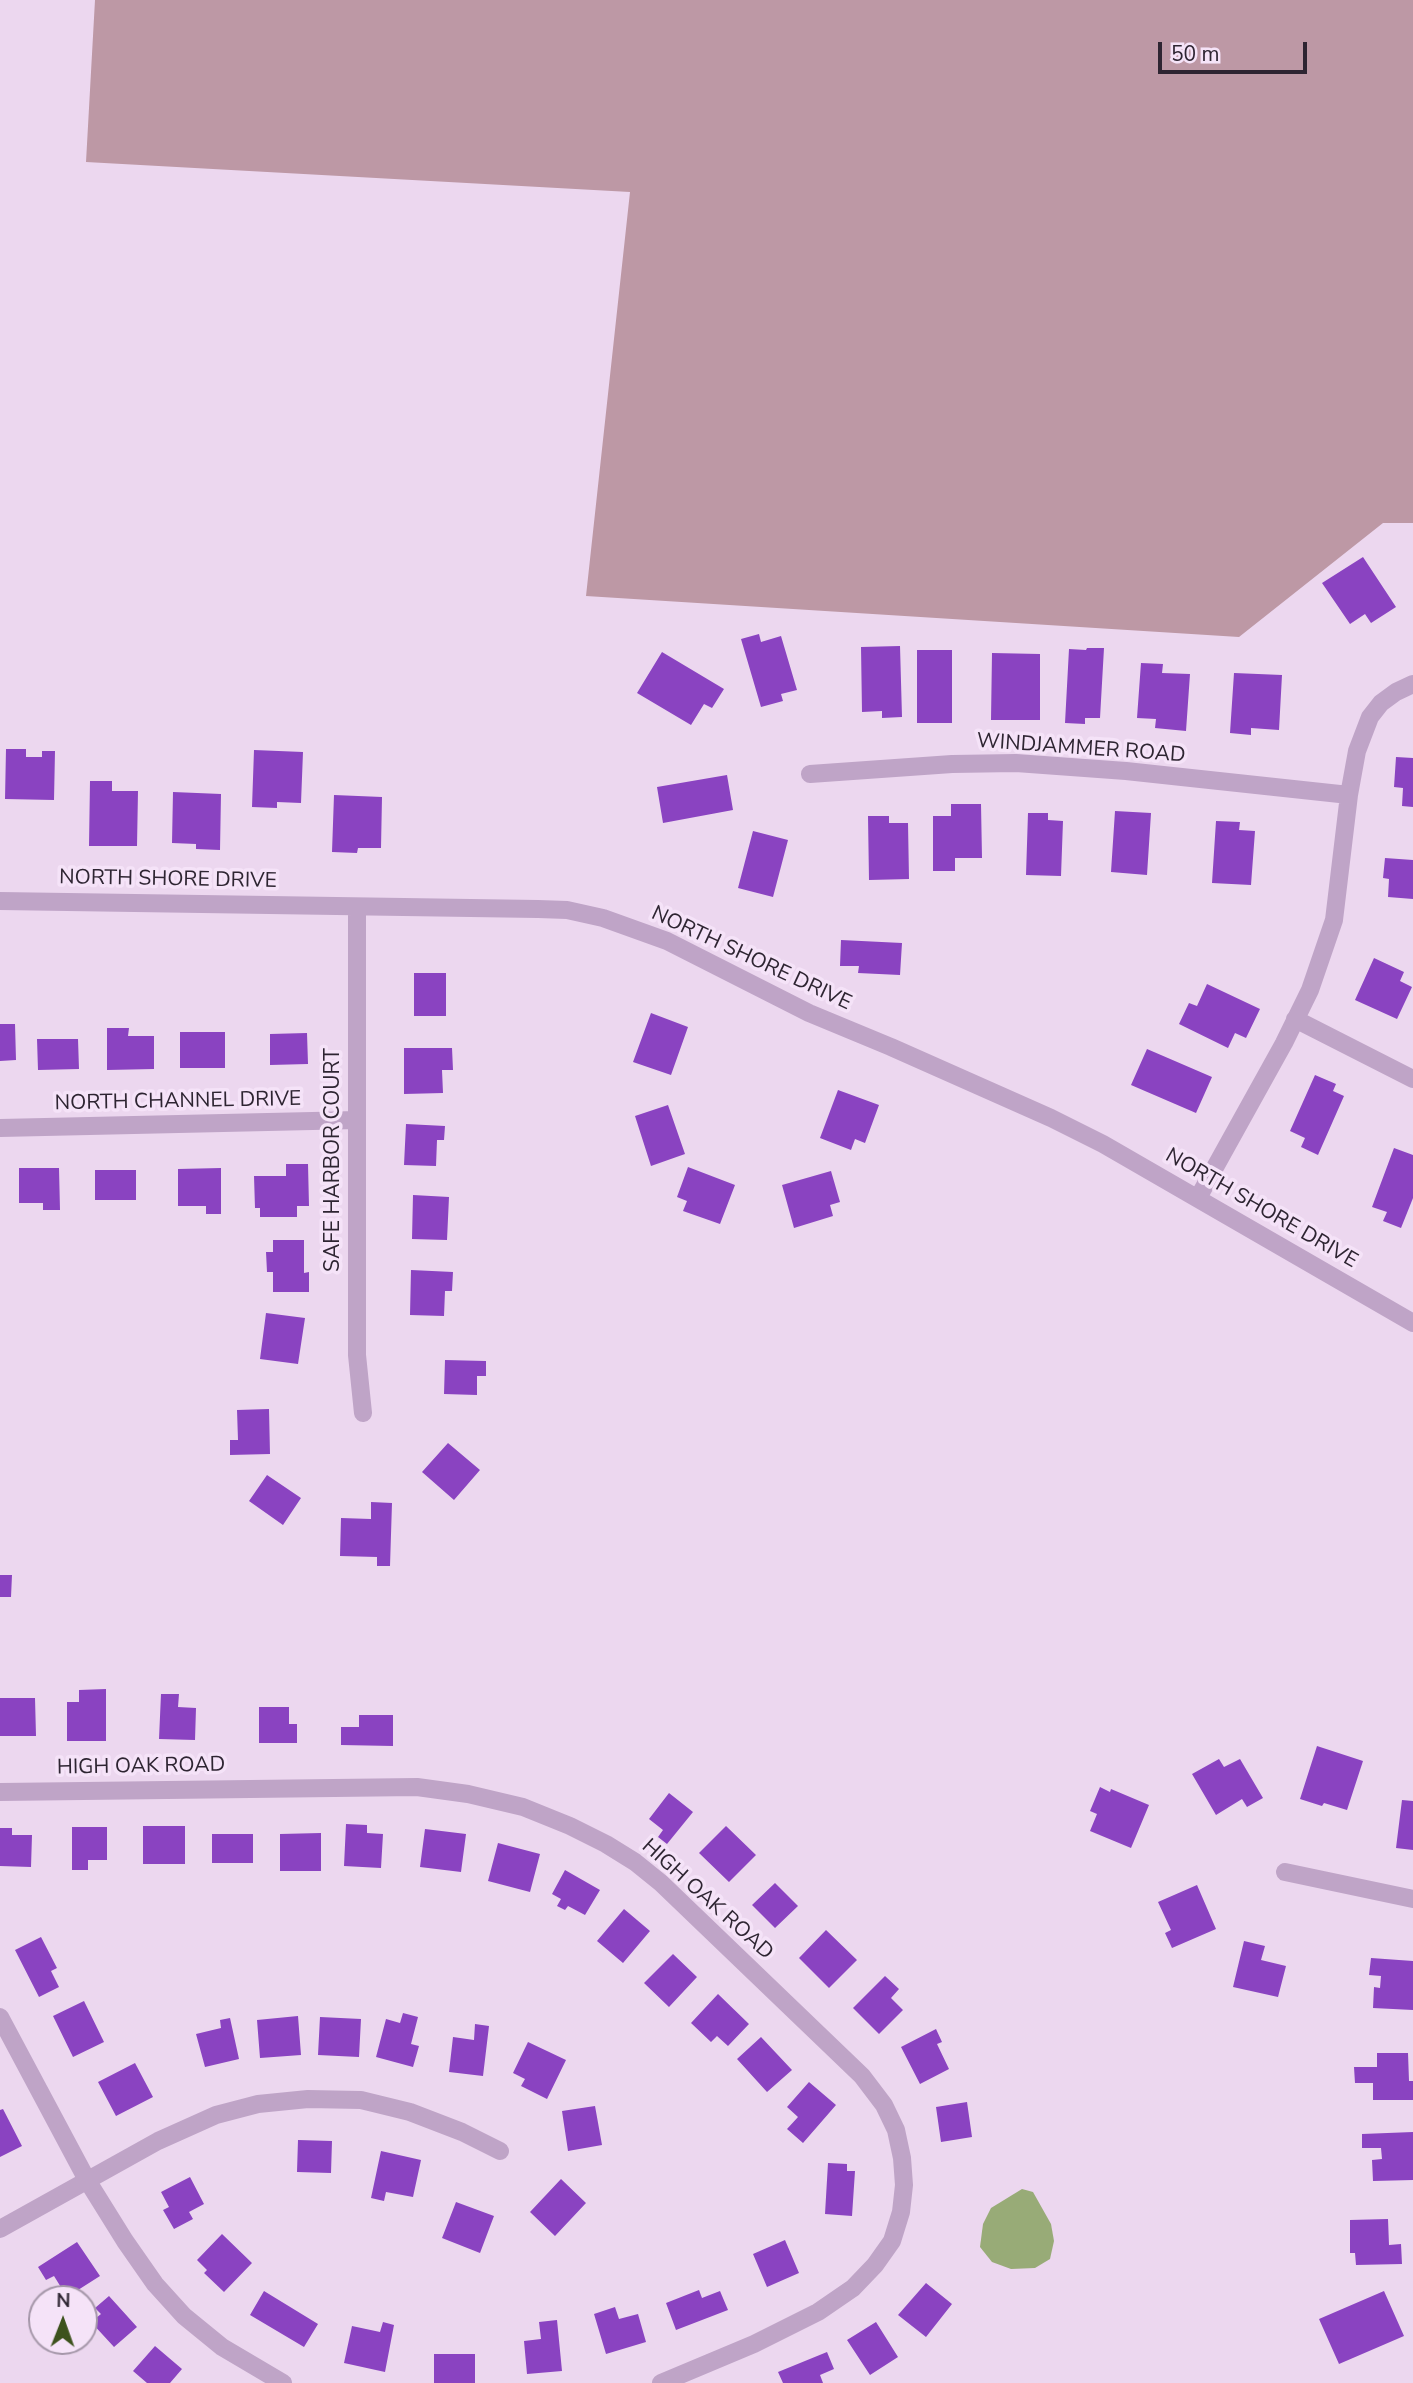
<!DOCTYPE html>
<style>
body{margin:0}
#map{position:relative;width:1413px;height:2383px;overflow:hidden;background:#ecd7ef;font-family:"Nunito Sans",sans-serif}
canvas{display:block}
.north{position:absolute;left:28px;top:2285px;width:70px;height:70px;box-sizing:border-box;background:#f5e3f8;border:2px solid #a597a9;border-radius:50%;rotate:1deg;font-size:19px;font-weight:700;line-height:28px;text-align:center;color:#2e2532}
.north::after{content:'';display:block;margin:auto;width:24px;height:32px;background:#3d521d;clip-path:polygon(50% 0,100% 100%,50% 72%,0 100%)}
.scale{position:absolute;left:1158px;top:42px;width:149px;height:32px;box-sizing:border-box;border:4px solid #2e2532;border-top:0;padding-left:9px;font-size:21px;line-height:24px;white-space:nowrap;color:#2e2532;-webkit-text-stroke:5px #f5e3f8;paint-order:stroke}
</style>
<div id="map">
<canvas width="1413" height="2383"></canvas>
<div class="north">N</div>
<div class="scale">50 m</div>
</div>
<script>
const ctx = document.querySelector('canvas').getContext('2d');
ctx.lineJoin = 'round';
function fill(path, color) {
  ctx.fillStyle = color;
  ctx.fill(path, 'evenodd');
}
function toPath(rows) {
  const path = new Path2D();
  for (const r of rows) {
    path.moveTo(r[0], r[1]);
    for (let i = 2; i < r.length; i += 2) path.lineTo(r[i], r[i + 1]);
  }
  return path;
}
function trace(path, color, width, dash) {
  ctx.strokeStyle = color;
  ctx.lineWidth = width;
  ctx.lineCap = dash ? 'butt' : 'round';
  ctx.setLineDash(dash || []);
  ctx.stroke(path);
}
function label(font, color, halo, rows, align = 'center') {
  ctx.font = font + ' "Nunito Sans",sans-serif';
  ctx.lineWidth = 7;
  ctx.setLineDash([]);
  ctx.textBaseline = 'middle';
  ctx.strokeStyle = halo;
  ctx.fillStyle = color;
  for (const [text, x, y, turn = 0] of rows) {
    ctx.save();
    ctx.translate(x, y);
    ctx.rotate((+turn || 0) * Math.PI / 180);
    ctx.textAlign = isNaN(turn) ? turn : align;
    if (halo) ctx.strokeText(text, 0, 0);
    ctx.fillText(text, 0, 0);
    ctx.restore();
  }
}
fill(toPath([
 [95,0,1413,0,1413,523,1383,523,1239,637,586,596,630,192,86,162]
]), '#bd98a5');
fill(toPath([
 [1022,2189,1033,2192,1051,2224,1054,2241,1050,2259,1035,2268,1011,2269,992,2262,980,2247,983,2224,991,2208]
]), '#98ab77');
fill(toPath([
 [1363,557,1396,607,1371,623,1365,614,1350,624,1322,583],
 [759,634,761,642,781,636,797,690,781,694,783,701,761,707,741,639],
 [900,646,902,717,882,718,882,711,862,712,861,647],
 [1087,648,1104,648,1100,718,1085,718,1085,724,1065,723,1069,649,1086,650],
 [917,650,952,650,952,723,917,723],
 [662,652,724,689,712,708,704,704,691,725,637,693],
 [992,653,1040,654,1040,720,991,720],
 [1141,663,1163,664,1162,673,1190,674,1186,731,1155,728,1156,719,1137,718],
 [1234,673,1282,675,1279,730,1251,728,1251,735,1230,733],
 [6,749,26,749,26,757,42,757,42,751,55,751,54,800,5,799],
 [254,750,303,752,301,803,277,802,277,808,252,807],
 [1396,757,1413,758,1413,807,1402,806,1403,788,1394,787],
 [727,775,733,810,663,823,657,787],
 [90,781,112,781,112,791,138,791,137,846,89,846],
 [173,792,221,794,220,850,196,849,196,844,172,843],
 [334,795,382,797,381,848,358,848,357,853,332,852],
 [951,804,981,804,982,858,955,858,955,871,933,871,933,816,951,816],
 [1115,811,1151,813,1147,875,1111,872],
 [1028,813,1048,813,1048,820,1063,821,1061,876,1026,875],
 [868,816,889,816,889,823,908,823,909,879,869,880],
 [1216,821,1240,822,1239,830,1255,831,1251,885,1212,883],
 [753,831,788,840,773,897,738,888],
 [1385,858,1413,860,1413,899,1388,897,1389,879,1383,878],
 [841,940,902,943,900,975,858,973,859,966,840,966],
 [1374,958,1404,972,1400,981,1412,987,1397,1019,1355,1000],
 [414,973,446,973,446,1016,414,1016],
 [1207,984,1260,1009,1246,1038,1235,1033,1228,1048,1179,1024,1189,1003,1197,1006],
 [651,1013,688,1027,671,1075,633,1062],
 [0,1024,15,1024,16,1060,0,1061],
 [107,1028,129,1028,128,1036,154,1036,154,1069,107,1070],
 [180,1032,225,1032,225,1068,180,1068],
 [307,1033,308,1064,270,1065,270,1034],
 [37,1039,78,1039,79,1069,38,1070],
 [404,1048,452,1048,453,1070,442,1070,443,1093,404,1094],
 [1147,1049,1212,1077,1196,1113,1131,1085],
 [1315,1075,1336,1084,1333,1091,1344,1096,1318,1155,1301,1147,1305,1138,1290,1131],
 [838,1090,879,1105,865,1143,855,1139,851,1150,820,1138],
 [668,1105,685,1154,651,1166,635,1116],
 [406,1124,445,1126,444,1140,437,1140,436,1166,404,1165],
 [1394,1148,1413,1155,1413,1198,1401,1228,1383,1221,1387,1212,1372,1207],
 [286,1164,308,1164,309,1206,297,1206,297,1217,260,1217,260,1208,255,1208,254,1176,286,1176],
 [688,1167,735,1185,720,1224,683,1211,687,1201,677,1197],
 [19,1168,59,1168,60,1210,43,1210,43,1203,19,1203],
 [221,1168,221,1214,206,1214,206,1206,178,1206,178,1169],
 [95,1170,136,1170,136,1200,95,1200],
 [831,1171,840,1202,830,1205,833,1216,794,1228,782,1185],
 [413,1195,449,1197,447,1240,412,1239],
 [273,1240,304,1240,304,1273,309,1272,309,1292,273,1292,273,1272,267,1272,266,1252,273,1252],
 [411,1270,453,1272,452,1291,445,1291,444,1316,410,1315],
 [266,1313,305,1318,298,1364,260,1359],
 [445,1360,486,1361,486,1376,477,1376,477,1395,444,1394],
 [269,1409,270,1454,230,1455,230,1440,238,1440,237,1410],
 [448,1443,480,1470,454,1500,422,1472],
 [267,1475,301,1498,283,1525,249,1501],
 [371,1502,392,1503,390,1566,377,1566,377,1557,340,1556,341,1518,371,1519],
 [0,1575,12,1575,11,1597,0,1597],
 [106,1689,106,1741,67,1741,67,1702,79,1702,79,1690],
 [161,1694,179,1694,178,1707,196,1708,195,1740,159,1739],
 [0,1698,35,1698,36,1736,0,1736],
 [259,1707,289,1707,289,1724,297,1724,297,1743,259,1743],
 [359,1715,393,1715,393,1746,341,1745,341,1727,359,1727],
 [1317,1746,1363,1761,1347,1810,1324,1803,1322,1806,1300,1799],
 [1219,1759,1224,1767,1240,1759,1263,1798,1247,1807,1242,1799,1216,1815,1192,1774],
 [1100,1787,1110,1792,1111,1789,1149,1805,1131,1848,1090,1831,1097,1814,1090,1811],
 [669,1793,693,1812,667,1844,658,1837,663,1830,649,1819],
 [1402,1800,1413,1801,1413,1850,1396,1848],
 [346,1824,367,1825,367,1833,383,1834,381,1868,344,1866],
 [143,1826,185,1826,185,1864,143,1864],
 [726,1826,756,1855,729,1882,699,1853],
 [72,1827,107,1827,107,1860,88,1860,88,1870,72,1870],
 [0,1828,12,1828,12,1835,32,1835,31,1867,0,1866],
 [425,1829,466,1834,461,1872,420,1867],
 [321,1833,321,1871,280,1871,280,1834],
 [212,1834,253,1834,253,1863,212,1863],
 [498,1843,540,1854,530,1892,488,1881],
 [565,1870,600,1890,585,1915,568,1906,565,1910,557,1906,561,1899,552,1894],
 [775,1883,798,1906,775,1928,752,1905],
 [1197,1885,1216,1929,1172,1948,1165,1933,1171,1930,1158,1902],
 [624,1909,650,1931,623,1963,597,1941],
 [826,1930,857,1960,829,1988,799,1958],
 [41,1937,57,1968,51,1971,59,1987,39,1997,15,1950],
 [1244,1941,1265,1946,1261,1960,1286,1966,1278,1997,1233,1987],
 [673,1954,697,1977,669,2007,644,1983],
 [1371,1958,1413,1961,1413,2010,1373,2008,1374,1987,1380,1988,1381,1976,1369,1975],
 [885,1976,899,1989,891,1998,903,2010,879,2034,853,2008],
 [718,1994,749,2024,728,2046,717,2036,711,2042,691,2023],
 [84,2001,104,2042,73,2057,53,2016],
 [403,2013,418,2017,411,2044,419,2046,413,2067,376,2057,386,2019,400,2023],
 [298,2016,301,2055,260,2058,257,2020],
 [320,2017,361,2019,359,2057,318,2055],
 [230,2018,239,2059,205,2067,196,2034,221,2028,220,2020],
 [475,2024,489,2026,483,2076,449,2072,453,2037,474,2040],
 [936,2029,942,2042,937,2044,949,2069,920,2084,901,2047],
 [761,2037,792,2070,767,2092,737,2059],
 [528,2042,566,2060,547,2099,521,2086,525,2079,513,2073],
 [1377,2053,1408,2053,1409,2081,1413,2081,1413,2100,1373,2100,1373,2083,1355,2083,1354,2067,1377,2067],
 [135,2063,153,2097,116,2116,98,2082],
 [809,2082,836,2105,803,2143,787,2129,798,2117,787,2107],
 [967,2102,972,2137,941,2142,936,2107],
 [595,2106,602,2145,568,2151,562,2111],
 [3,2109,22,2146,0,2157,0,2110],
 [1413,2132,1413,2180,1373,2181,1372,2160,1382,2159,1381,2148,1362,2148,1362,2134],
 [298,2140,332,2141,331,2173,297,2172],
 [381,2151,421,2160,413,2197,386,2192,384,2201,371,2198],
 [828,2163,847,2164,847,2171,855,2171,852,2216,825,2214],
 [190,2177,204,2204,189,2212,193,2219,174,2229,163,2210,169,2207,161,2192],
 [561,2179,586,2203,555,2236,530,2212],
 [456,2202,494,2216,480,2253,442,2238],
 [1388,2219,1389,2245,1401,2244,1402,2264,1356,2265,1355,2253,1350,2253,1350,2220],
 [222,2234,252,2263,224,2292,204,2273,207,2270,197,2260],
 [785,2240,799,2273,767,2287,753,2254],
 [77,2242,100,2276,67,2297,54,2276,46,2280,38,2267],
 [926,2283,952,2304,926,2337,898,2315],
 [699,2290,702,2298,720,2291,728,2310,676,2330,666,2303],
 [264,2291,318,2324,304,2347,250,2315],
 [1384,2291,1404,2336,1339,2364,1319,2319],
 [109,2296,137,2327,114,2347,91,2322,101,2314,95,2308],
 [615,2307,619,2319,638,2314,646,2342,606,2354,594,2314],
 [557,2320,562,2371,527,2374,524,2341,541,2339,539,2322],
 [383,2322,394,2325,385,2372,344,2363,352,2326,380,2332],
 [876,2322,898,2357,870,2375,847,2340],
 [155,2346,182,2369,170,2383,147,2383,133,2371],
 [827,2352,834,2369,820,2375,823,2383,783,2383,778,2372],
 [434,2354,475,2354,475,2383,434,2383]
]), '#8a43c1');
trace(toPath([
 [810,774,952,764,1016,763,1126,771,1349,795],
 [0,901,538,909,567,910,603,918,667,941,809,1013,891,1047,1051,1118,1103,1144,1413,1323],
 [357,907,357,1355,363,1413],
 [1295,1019,1413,1079],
 [0,1128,357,1120],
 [1198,1198,1284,1043,1310,990,1334,920,1349,795,1357,751,1370,717,1381,703,1396,692,1413,684],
 [0,1792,417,1787,468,1794,523,1807,570,1826,606,1844,635,1862,661,1883,862,2076,884,2105,896,2130,902,2158,904,2185,901,2212,892,2241,875,2265,853,2288,818,2312,754,2344,661,2383],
 [1285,1872,1413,1899],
 [0,2017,87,2180,125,2241,155,2284,184,2316,222,2347,283,2383],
 [0,2229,158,2141,216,2115,258,2104,308,2099,361,2100,410,2112,462,2132,500,2151]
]), '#bfa4c7', 18);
label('21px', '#2e2532', '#f5e3f8', [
 ["WINDJAMMER ROAD",1081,749,4],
 ["NORTH SHORE DRIVE",168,880,1],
 ["NORTH SHORE DRIVE",751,959,25],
 ["NORTH CHANNEL DRIVE",178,1102,-1],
 ["SAFE HARBOR COURT",334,1160,-90],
 ["NORTH SHORE DRIVE",1261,1209,30],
 ["HIGH OAK ROAD",141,1767,-1],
 ["HIGH OAK ROAD",707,1900,42]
]);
</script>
